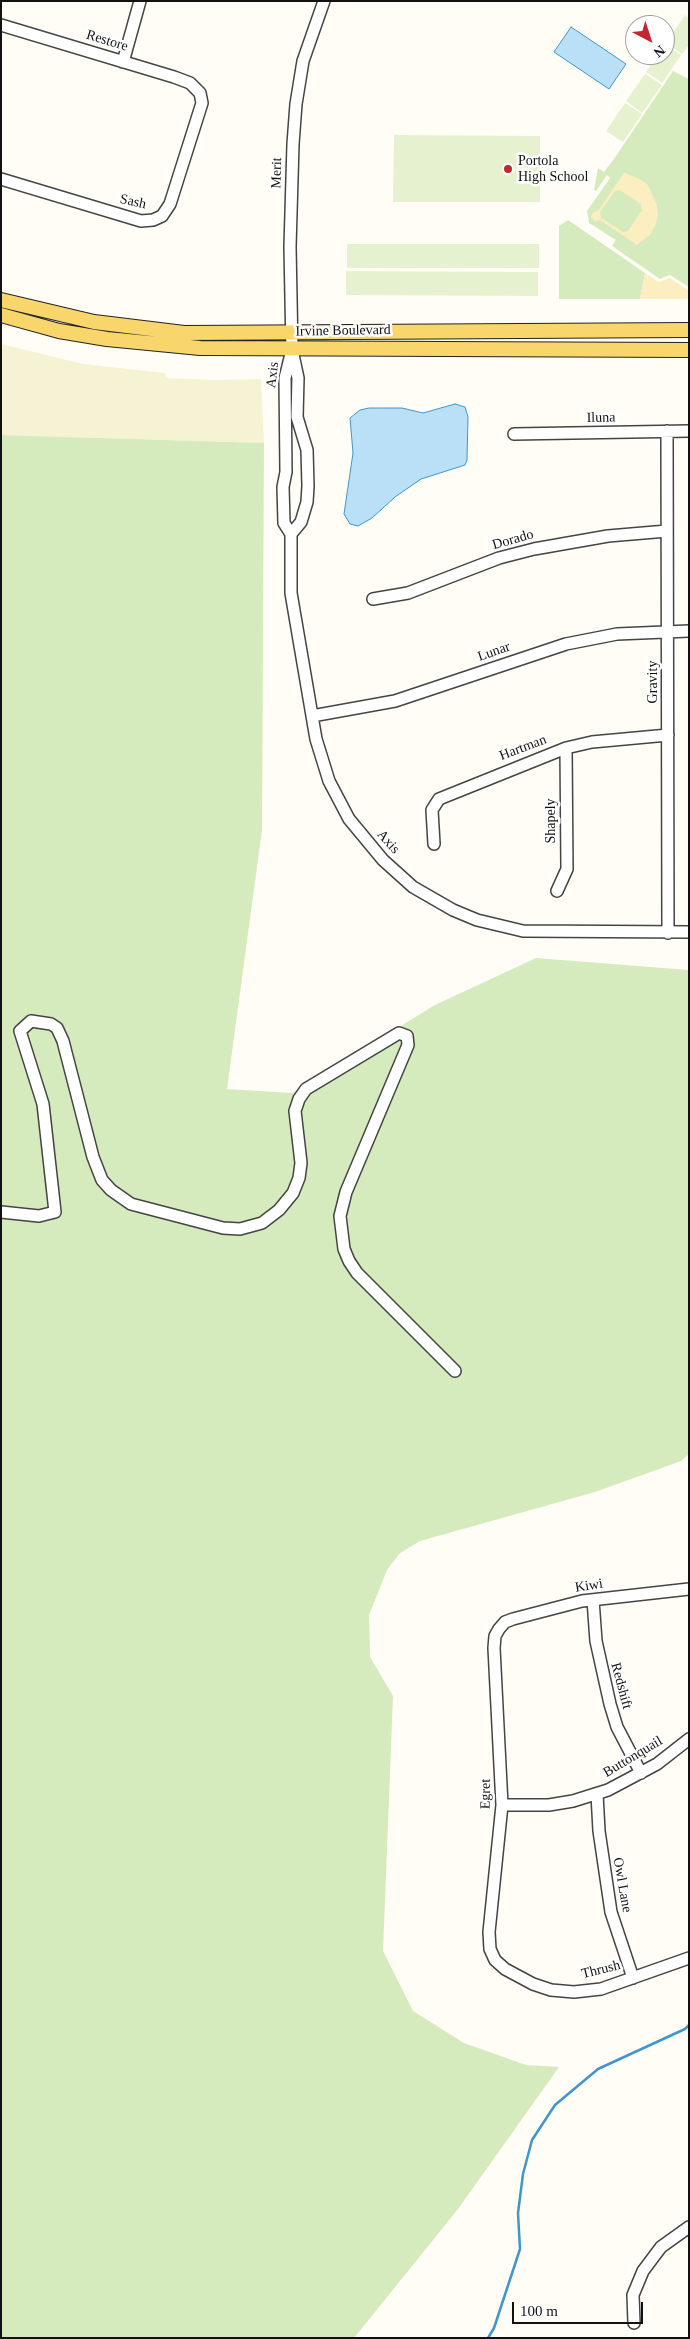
<!DOCTYPE html>
<style>
body{margin:0}
#map{position:relative;width:690px;height:2339px;overflow:hidden;background:#fffdf5;font-family:Georgia,serif}
canvas{display:block}
.frame{position:absolute;inset:0;border:2px solid #111;pointer-events:none}
.north{position:absolute;left:625px;top:15px;width:50px;height:50px;box-sizing:border-box;background:#fff;border:1px solid #a0a0a0;border-radius:50%;rotate:140deg;font-size:14px;font-weight:700;line-height:20px;text-align:center;color:#111}
.north::after{content:'';display:block;margin:auto;width:18px;height:22px;background:#c4262e;clip-path:polygon(50% 0,100% 100%,50% 72%,0 100%)}
.scale{position:absolute;left:512px;top:2302px;width:131px;height:22px;box-sizing:border-box;border:2px solid #111;border-top:0;padding-left:6px;font-size:15px;line-height:18px;white-space:nowrap;color:#111;-webkit-text-stroke:4px #fff;paint-order:stroke}
</style>
<div id="map">
<canvas width="690" height="2339"></canvas>
<div class="frame"></div>
<div class="north">N</div>
<div class="scale">100 m</div>
</div>
<script>
const ctx = document.querySelector('canvas').getContext('2d');
ctx.lineJoin = 'round';
function fill(path, color) {
  ctx.fillStyle = color;
  ctx.fill(path, 'evenodd');
}
function toPath(rows) {
  const path = new Path2D();
  for (const r of rows) {
    path.moveTo(r[0], r[1]);
    for (let i = 2; i < r.length; i += 2) path.lineTo(r[i], r[i + 1]);
  }
  return path;
}
function trace(path, color, width, dash) {
  ctx.strokeStyle = color;
  ctx.lineWidth = width;
  ctx.lineCap = dash ? 'butt' : 'round';
  ctx.setLineDash(dash || []);
  ctx.stroke(path);
}
function label(font, color, halo, rows, align = 'center') {
  ctx.font = font + ' Georgia,serif';
  ctx.lineWidth = 5;
  ctx.setLineDash([]);
  ctx.textBaseline = 'middle';
  ctx.strokeStyle = halo;
  ctx.fillStyle = color;
  for (const [text, x, y, turn = 0] of rows) {
    ctx.save();
    ctx.translate(x, y);
    ctx.rotate((+turn || 0) * Math.PI / 180);
    ctx.textAlign = isNaN(turn) ? turn : align;
    if (halo) ctx.strokeText(text, 0, 0);
    ctx.fillText(text, 0, 0);
    ctx.restore();
  }
}
fill(toPath([
 [1,344,83,364,165,373,166,378,215,380,261,379,264,443,1,435]
]), '#f6f3d4');
fill(toPath([
 [673,71,689,79,689,287,670,275,660,279,612,246,616,240,589,223,587,211,610,178,607,175,596,191,594,190,598,168,604,172,614,159],
 [568,220,645,273,640,299,559,299,559,226],
 [1,435,264,443,262,830,227,1089,292,1093,435,1005,536,958,689,970,689,1454,681,1461,595,1492,420,1541,400,1553,387,1570,369,1615,370,1657,393,1696,383,1951,413,2011,464,2043,526,2065,559,2067,458,2209,354,2338,1,2338]
]), '#d5ebbd');
fill(toPath([
 [624,173,638,178,648,185,657,205,658,216,655,226,650,235,637,245,600,220,595,221,591,217,593,212,598,211],
 [620,190,641,204,642,210,628,231,623,232,601,218,600,212,615,191],
 [645,273,659,282,670,278,689,291,689,299,640,299]
]), '#fbeec1');
fill(toPath([
 [685,15,689,18,689,45,682,54,666,43],
 [665,44,681,55,662,83,646,72,657,55,665,55],
 [645,74,662,85,642,113,626,101],
 [625,103,642,114,623,142,606,131],
 [394,135,540,136,540,202,393,202],
 [347,244,539,244,539,268,347,268],
 [346,271,538,272,538,296,346,295]
]), '#e6f2cf');
const water = toPath([
 [571,27,626,64,609,89,554,52,571,27],
 [455,404,465,407,468,417,467,460,465,465,421,479,395,497,372,518,358,526,350,524,344,514,353,453,350,418,360,410,369,408,402,408,423,413,455,404]
]);
fill(water, '#b9e0f7');
trace(water, '#3f96cf', 1);
trace(toPath([
 [488,2338,494,2328,520,2249,518,2213,523,2174,532,2140,555,2105,598,2069,685,2029,689,2025]
]), '#3f96cf', 2.5);
const minor = toPath([
 [1,25,174,77,190,83,200,93,202,103,170,204,162,216,153,220,141,221,1,179],
 [123,62,140,1],
 [292,350,285,378,286,472,283,487,284,523,291,534,291,593,316,739,329,781,349,819,383,860,413,887,453,910,477,920,523,931,689,932],
 [667,431,668,933],
 [514,434,689,431],
 [291,534,301,522,307,502,308,486,307,450,297,417,298,378,292,350,290,247,293,144,296,104,303,61,324,1],
 [373,599,408,593,499,558,534,549,608,536,667,531],
 [312,716,395,701,566,644,617,634,689,631],
 [434,844,432,810,439,799,566,748,592,742,668,735],
 [557,891,567,869,566,748],
 [1,1212,39,1216,55,1212,43,1104,20,1031,31,1021,51,1024,57,1028,63,1041,93,1157,102,1180,111,1190,131,1204,223,1228,240,1229,262,1223,279,1210,293,1193,299,1178,301,1163,295,1111,299,1099,306,1089,399,1033,407,1036,408,1045,346,1192,340,1216,344,1249,349,1261,357,1273,455,1371],
 [689,1589,582,1601,513,1619,505,1622,499,1629,495,1636,494,1648,502,1805,489,1932,490,1949,495,1960,505,1969,533,1984,551,1990,574,1992,601,1989,689,1958],
 [593,1600,596,1641,610,1704,617,1727,641,1773],
 [597,1794,599,1831,611,1912,633,1978],
 [502,1805,549,1805,573,1801,608,1790,657,1764,689,1739],
 [634,2323,633,2295,643,2271,661,2247,689,2227]
]);
const major = toPath([
 [1,300,94,322,184,333,689,330],
 [1,315,59,331,107,339,200,348,689,350]
]);
trace(minor, '#444', 14);
trace(major, '#222', 16);
trace(minor, '#fff', 11);
trace(major, '#f9d66b', 14);
for (const [x, y, r, color] of [
 [508,169,5,"#c4262e"]
]) {
  const dot = new Path2D();
  dot.arc(x, y, r, 0, 2 * Math.PI);
  ctx.fillStyle = color;
  ctx.fill(dot);
  trace(dot, '#fff', 2);
}
label('14px', '#111', '#fff', [
 ["Restore",107,41,17],
 ["Merit",277,173,-88],
 ["Sash",133,202,12],
 ["Irvine Boulevard",343,331,-1],
 ["Axis",273,375,-83],
 ["Iluna",601,418,-1],
 ["Dorado",513,540,-16],
 ["Lunar",494,652,-19],
 ["Gravity",653,682,-90],
 ["Hartman",523,748,-21],
 ["Shapely",551,821,-90],
 ["Axis",388,842,48],
 ["Kiwi",589,1586,-9],
 ["Redshift",621,1686,75],
 ["Buttonquail",633,1757,-31],
 ["Egret",486,1794,-89],
 ["Owl Lane",622,1885,80],
 ["Thrush",601,1970,-14]
]);
label('14px', '#111', '#fff', [
 ["Portola",518,161],
 ["High School",518,177]
], 'left');
</script>
